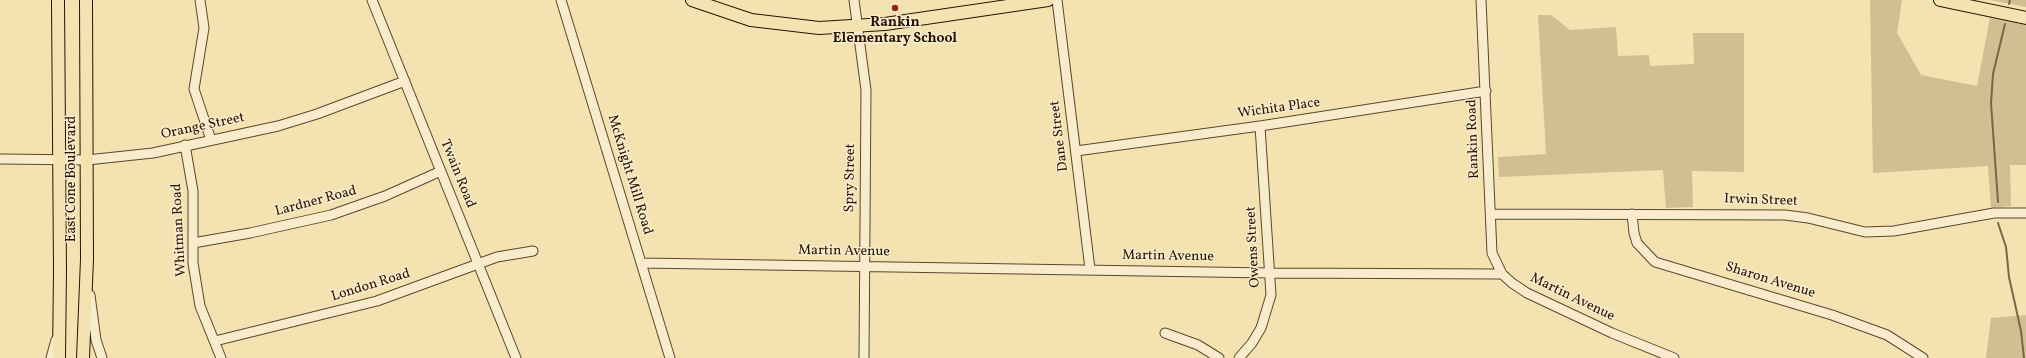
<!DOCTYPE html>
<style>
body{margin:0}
canvas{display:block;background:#f4e2b0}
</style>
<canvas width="2026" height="358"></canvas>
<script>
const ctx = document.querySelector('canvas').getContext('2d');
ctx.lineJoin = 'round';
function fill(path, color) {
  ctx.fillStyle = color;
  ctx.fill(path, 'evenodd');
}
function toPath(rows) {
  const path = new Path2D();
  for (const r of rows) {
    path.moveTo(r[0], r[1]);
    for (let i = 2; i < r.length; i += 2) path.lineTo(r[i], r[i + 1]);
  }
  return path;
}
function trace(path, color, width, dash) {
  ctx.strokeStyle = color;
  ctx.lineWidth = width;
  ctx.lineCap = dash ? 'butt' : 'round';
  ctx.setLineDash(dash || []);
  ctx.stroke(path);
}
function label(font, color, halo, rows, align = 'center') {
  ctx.font = font + ' Vollkorn,serif';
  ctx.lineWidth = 3;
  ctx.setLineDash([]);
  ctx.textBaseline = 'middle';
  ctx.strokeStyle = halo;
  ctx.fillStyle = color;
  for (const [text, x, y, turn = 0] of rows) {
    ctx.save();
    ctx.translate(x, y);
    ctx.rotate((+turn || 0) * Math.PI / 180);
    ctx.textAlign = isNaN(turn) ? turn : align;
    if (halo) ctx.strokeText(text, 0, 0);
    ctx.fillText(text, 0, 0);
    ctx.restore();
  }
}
fill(toPath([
 [1870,0,1902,0,1897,33,1921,75,1977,86,1990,18,2026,25,2026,165,2010,165,2011,206,1991,208,1988,166,1873,173],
 [1990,0,2026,0,2026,7],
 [1538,15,1551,15,1570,30,1616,27,1618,56,1649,55,1650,66,1694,64,1693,33,1744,33,1744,172,1692,171,1693,207,1666,208,1663,170,1499,177,1498,157,1546,154],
 [2026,315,2026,358,1986,358,1991,318]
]), '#d1bf93');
trace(toPath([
 [2009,4,2010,0],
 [1998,202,1991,103,1993,74,2005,24],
 [1998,223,2006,247,2009,277,2021,331,2024,358]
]), '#786647', 2);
const minor = toPath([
 [200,0,204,28,194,89,211,140],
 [372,0,516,358],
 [561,0,670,358],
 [854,0,866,90,864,358],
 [1057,0,1090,269],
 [1481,0,1492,253,1502,274,1512,283,1527,293,1612,333,1674,358],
 [185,145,193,191,193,263,200,306,221,358],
 [1076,151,1260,126,1486,91],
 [0,159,87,160,153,153,278,126,317,114,405,81],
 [1492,214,1785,215,1808,218,1865,232,1894,231,1994,213,2026,213],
 [1632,214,1634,233,1637,243,1655,262,1832,315,1887,335,1923,358],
 [193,243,250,233,331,215,385,196,441,171],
 [642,263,1270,273,1502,274],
 [90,295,96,340,102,358],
 [1165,333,1198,345,1219,358],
 [215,341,377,301,497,257,533,251],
 [51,358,56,340],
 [1239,358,1252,343,1261,328,1271,295,1260,126]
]);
const major = toPath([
 [58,0,60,271,59,358],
 [692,0,751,20,819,28,885,24,1048,0],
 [1940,0,2026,18],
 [83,358,87,259,86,0]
]);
trace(minor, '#5a482e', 11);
trace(major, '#261503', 14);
trace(minor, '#f8eccc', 9);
trace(major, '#f4e2b0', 12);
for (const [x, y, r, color] of [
 [895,8,4,"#8f2418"]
]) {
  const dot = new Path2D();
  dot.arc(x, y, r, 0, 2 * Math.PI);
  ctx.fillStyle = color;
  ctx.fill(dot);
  trace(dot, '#f8eccc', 1.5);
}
label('bold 14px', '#261503', '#f8eccc', [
 ["Rankin",895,23],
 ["Elementary School",895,39]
]);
label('14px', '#261503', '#f8eccc', [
 ["Wichita Place",1279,109,-8],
 ["Orange Street",203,127,-12],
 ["Dane Street",1060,136,-97],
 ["Rankin Road",1474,139,-92],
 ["Twain Road",457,174,68],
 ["McKnight Mill Road",629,175,73],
 ["Spry Street",851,178,-89],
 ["East Cone Boulevard",72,179,-90],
 ["Irwin Street",1761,201,2],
 ["Lardner Road",316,202,-15],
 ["Whitman Road",180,230,-93],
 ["Owens Street",1254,247,-93],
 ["Martin Avenue",844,252,1],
 ["Martin Avenue",1168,257,1],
 ["Sharon Avenue",1770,281,17],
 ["London Road",371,286,-17],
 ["Martin Avenue",1572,298,26]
]);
</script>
